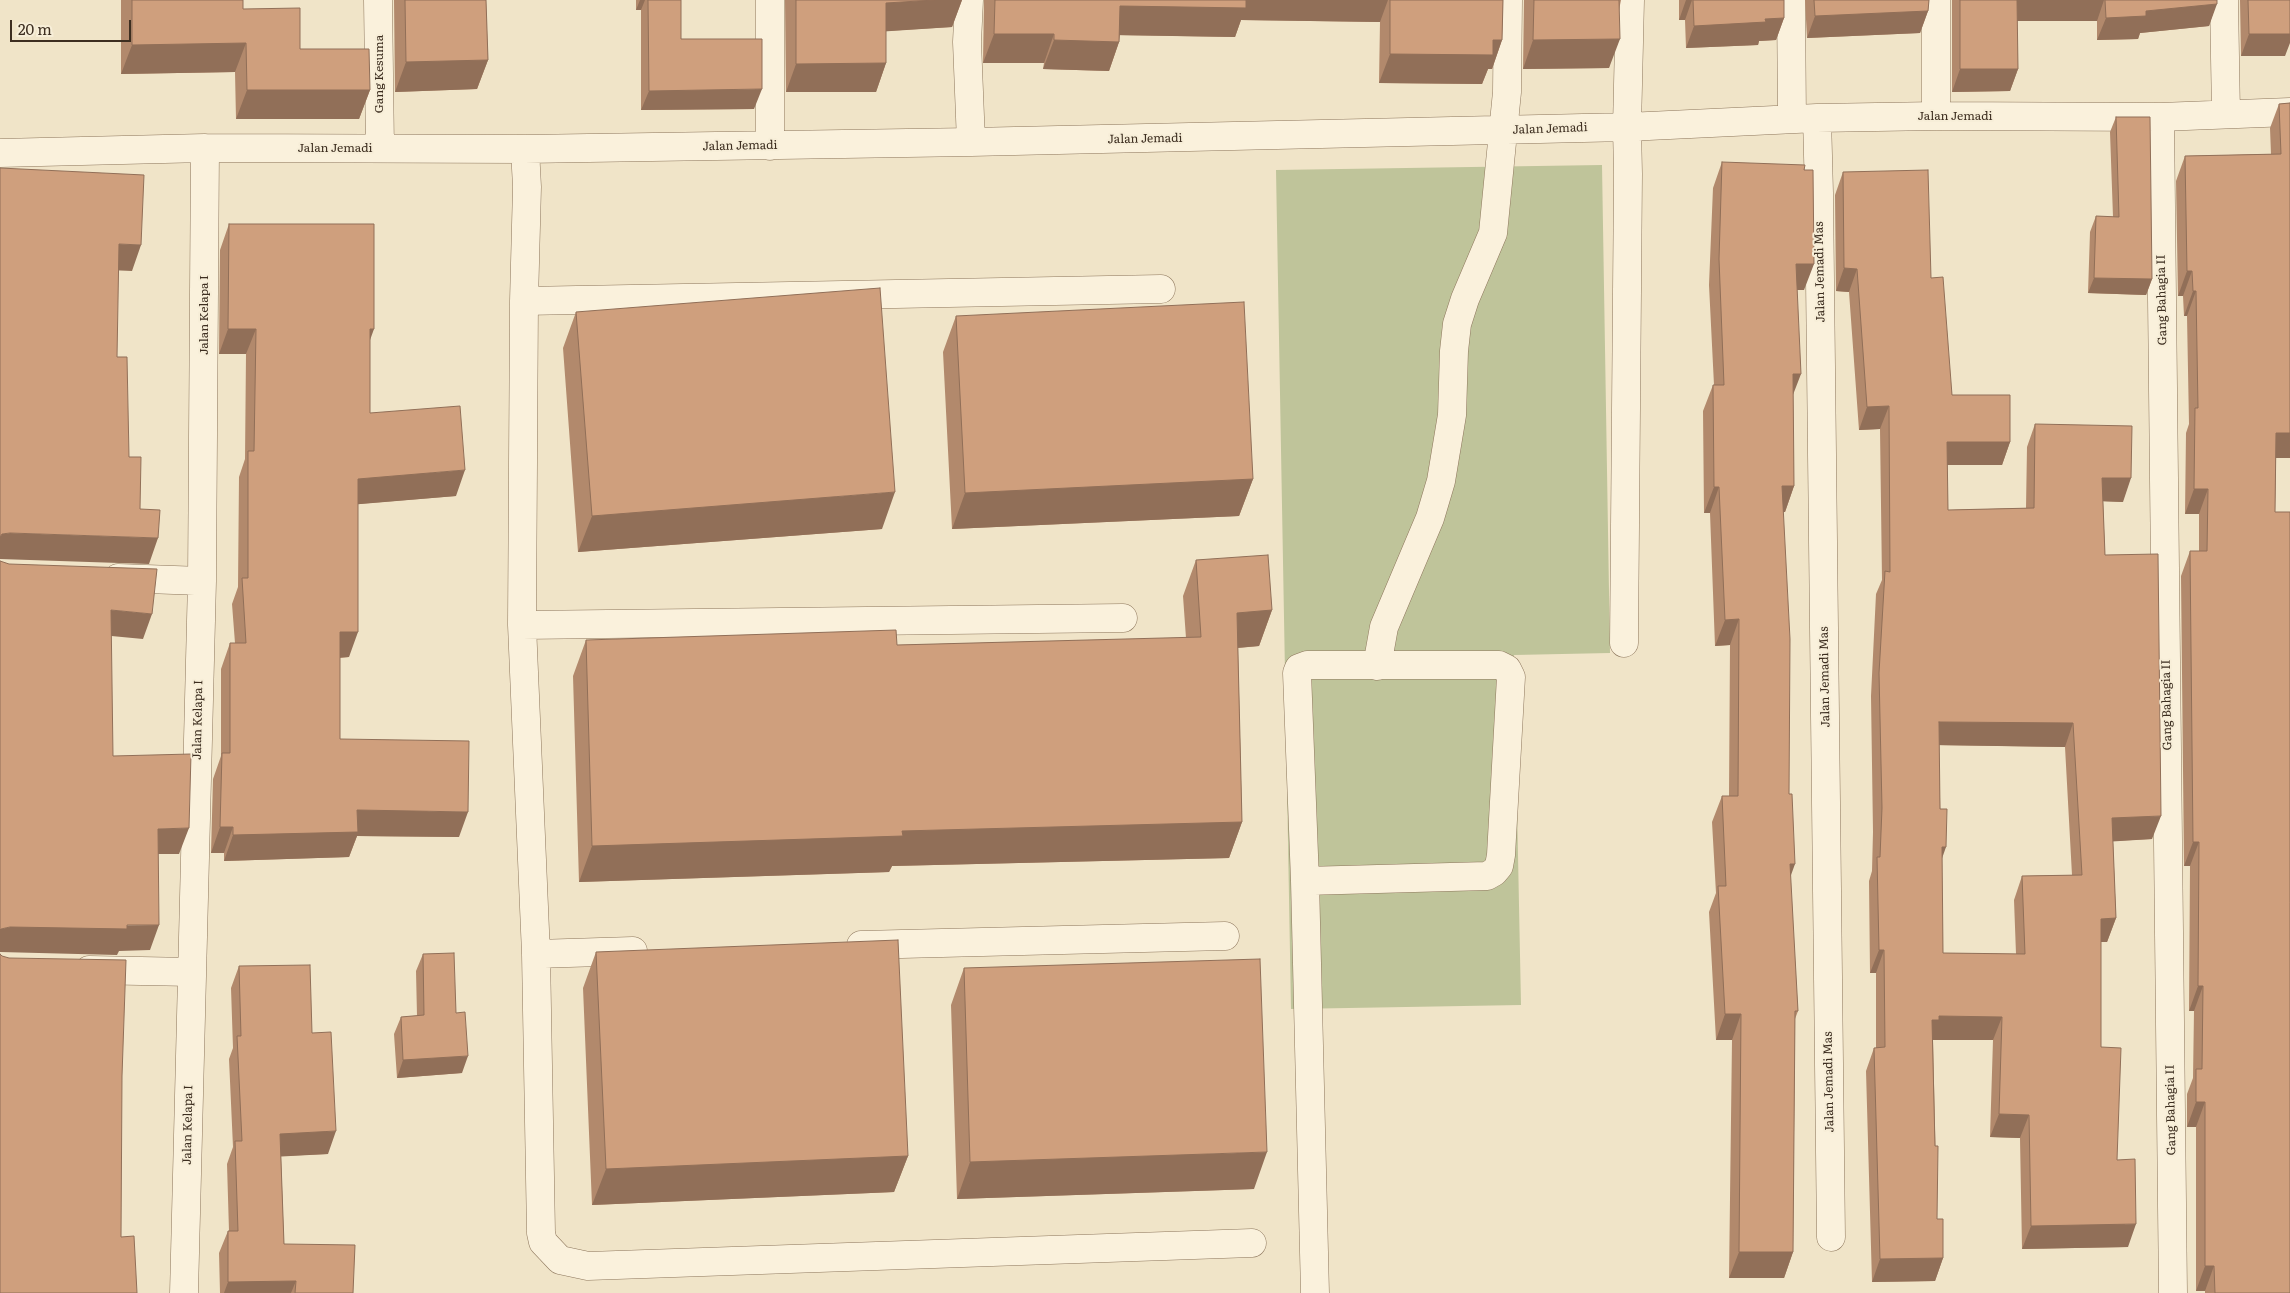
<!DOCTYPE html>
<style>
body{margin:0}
#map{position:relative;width:2290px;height:1293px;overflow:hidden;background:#f0e4c8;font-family:Literata,serif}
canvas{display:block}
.scale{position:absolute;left:10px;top:20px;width:121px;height:22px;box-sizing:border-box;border:2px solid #3d2e20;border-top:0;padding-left:6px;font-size:15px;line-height:18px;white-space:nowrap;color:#3d2e20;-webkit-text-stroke:4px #f7eed8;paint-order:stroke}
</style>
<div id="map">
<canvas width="2290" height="1293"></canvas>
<div class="scale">20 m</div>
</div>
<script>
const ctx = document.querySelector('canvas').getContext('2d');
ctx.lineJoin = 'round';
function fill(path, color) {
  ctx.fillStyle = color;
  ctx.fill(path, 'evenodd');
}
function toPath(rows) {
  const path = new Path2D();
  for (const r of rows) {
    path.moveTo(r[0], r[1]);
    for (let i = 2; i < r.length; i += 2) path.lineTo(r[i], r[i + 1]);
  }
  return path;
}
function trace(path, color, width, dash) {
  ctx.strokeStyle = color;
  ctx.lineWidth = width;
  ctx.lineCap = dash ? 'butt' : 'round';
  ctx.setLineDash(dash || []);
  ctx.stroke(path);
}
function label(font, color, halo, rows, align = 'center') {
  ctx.font = font + ' Literata,serif';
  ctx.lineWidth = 4;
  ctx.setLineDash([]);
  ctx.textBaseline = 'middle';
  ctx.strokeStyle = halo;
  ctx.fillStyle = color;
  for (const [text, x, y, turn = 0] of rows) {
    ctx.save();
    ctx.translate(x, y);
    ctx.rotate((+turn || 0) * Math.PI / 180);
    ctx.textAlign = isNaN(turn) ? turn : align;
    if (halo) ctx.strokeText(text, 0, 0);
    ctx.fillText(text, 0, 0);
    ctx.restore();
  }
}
fill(toPath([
 [1602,165,1610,653,1514,655,1521,1005,1291,1009,1276,170]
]), '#bfc49a');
const minor = toPath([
 [378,0,380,148],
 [969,0,967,42,971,142],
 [1791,0,1792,119],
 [2224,0,2226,114],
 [1936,116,1936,0],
 [2160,117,2173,1293],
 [1817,118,1819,193,1831,1237],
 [770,146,770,0],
 [525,149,527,187,524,301,522,625,536,954,541,1233,543,1242,560,1260,588,1266,1252,1243],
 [0,153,205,148,525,149,971,142,1627,127,1817,118,1936,116,2160,117,2290,112],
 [524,301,1161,289],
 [118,578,202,581],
 [522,625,1123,618],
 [1624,643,1628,174,1627,127,1630,0],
 [1377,666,1384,627,1430,518,1441,481,1452,415,1454,351,1457,324,1465,299,1493,233,1507,92,1508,0],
 [1305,881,1487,876,1494,872,1499,866,1501,855,1511,677,1507,669,1499,665,1307,665,1299,668,1297,673,1305,881,1315,1293],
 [861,945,1225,936],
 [536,954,633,951],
 [89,970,192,972],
 [184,1293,202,581,205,148]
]);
trace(minor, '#8d765c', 29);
trace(minor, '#faf1dc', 28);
fill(toPath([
 [121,0,243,0,243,9,300,49,370,90,359,119,236,119,235,72,121,74],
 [394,0,486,0,488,60,477,89,395,92],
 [636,0,681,0,681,39,754,109,641,110,641,10,636,10],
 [785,0,962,0,952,27,886,31,886,63,876,92,786,92],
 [984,0,1503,0,1502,40,1492,69,1488,69,1482,84,1379,83,1380,22,1241,20,1235,37,1120,35,1119,42,1109,71,1043,69,1044,63,983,63],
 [1524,0,1621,0,1620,5,1609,68,1523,69],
 [1679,0,1784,0,1784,18,1776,40,1759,41,1758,45,1686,48,1685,20,1679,20],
 [1805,0,1929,0,1928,11,1920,33,1807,38],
 [1952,0,2217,0,2209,26,2140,33,2138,39,2097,40,2097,21,2017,21,2018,69,2010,91,1952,92],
 [2240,0,2290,0,2285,56,2241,56],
 [2290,103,2276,458,2275,512,2290,1293,2205,1293,2205,1291,2196,1291,2196,1127,2187,1127,2187,1094,2193,1078,2194,1011,2189,1011,2190,866,2184,866,2181,576,2190,551,2199,551,2199,514,2185,514,2186,433,2189,424,2187,316,2184,316,2183,296,2178,296,2176,181,2185,156,2271,154,2270,128,2279,104],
 [2116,117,2152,279,2146,295,2088,293,2090,232,2096,216,2113,217,2110,132],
 [1722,162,1804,290,1797,290,1793,395,1794,486,1785,512,1783,512,1790,876,1798,1011,1795,1019,1793,1252,1784,1278,1729,1278,1732,1040,1716,1040,1709,912,1716,893,1712,822,1722,796,1729,796,1730,645,1715,646,1710,513,1704,513,1703,411,1713,385,1714,385,1709,285,1713,188],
 [1843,172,1931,278,1952,395,2010,442,2002,465,1947,465,1948,510,2026,508,2027,447,2035,424,2123,502,2103,501,2105,555,2152,839,2113,841,2116,918,2107,942,2101,942,2101,1047,2128,1247,2022,1249,2020,1138,1990,1137,1993,1040,1933,1040,1937,1219,1943,1258,1935,1281,1872,1282,1866,1071,1874,1048,1876,1048,1876,973,1870,973,1869,881,1872,871,1873,832,1871,696,1876,594,1882,580,1880,429,1859,430,1849,292,1836,291,1835,195],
 [1939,745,2065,747,2072,875,2022,876,2014,900,2016,954,1943,953],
 [229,224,370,340,370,413,456,496,358,504,349,657,340,658,340,739,459,837,357,836,349,857,224,861,224,853,211,853,213,779,221,756,221,669,230,643,235,643,232,604,238,587,239,477,245,459,246,354,219,354,220,250],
 [576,312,882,529,578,552,563,348],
 [956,316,1253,479,1239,516,952,529,943,352],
 [1196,560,1272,610,1259,646,1238,648,1242,822,1229,858,892,866,889,872,579,882,573,676,586,640,897,645,1186,638,1183,596],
 [596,952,908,1156,894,1192,592,1205,583,988],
 [423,954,456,1013,462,1073,397,1078,394,1034,401,1017,417,1016,416,971],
 [239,966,312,1033,328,1154,281,1156,284,1244,353,1293,220,1293,219,1253,228,1231,229,1231,227,1164,233,1147,229,1059,233,1048,231,988],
 [964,968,1254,1189,957,1199,951,1005]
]), '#b2896c');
fill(toPath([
 [640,0,645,0,641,10,636,10],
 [935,0,962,0,952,27,876,32,886,3],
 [1243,0,1388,0,1380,22,1241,20,1235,37,1110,35,1120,6],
 [1686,0,1692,0,1685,20,1679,20],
 [2017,0,2104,0,2097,21,2009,21],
 [2217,4,2209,26,2140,33,2138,39,2097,40,2106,18,2146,11],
 [1928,11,1920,33,1807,38,1815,16],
 [1784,18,1776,40,1759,41,1758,45,1686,48,1694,26,1765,19],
 [2290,26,2290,43,2285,56,2241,56,2249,34],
 [994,34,1054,34,1044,63,983,63],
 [1620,39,1609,68,1523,69,1533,40],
 [1054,40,1119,42,1109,71,1043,69],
 [1493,40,1502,40,1492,69,1488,69,1482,84,1379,83,1390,54],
 [246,43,235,72,121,74,132,45],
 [488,60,477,89,395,92,406,62],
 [886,63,876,92,786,92,796,64],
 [1960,69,2018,69,2010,91,1952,92],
 [762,89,754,109,641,110,649,91],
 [247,90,370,90,359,119,236,119],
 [119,244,141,245,132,271,109,270],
 [1796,264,1814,264,1804,290,1786,290],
 [1844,268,1857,269,1849,292,1836,291],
 [2187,271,2192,271,2183,296,2178,296],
 [2094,278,2152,279,2146,295,2088,293],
 [2193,291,2196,291,2187,316,2184,316],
 [228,329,256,329,246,354,219,354],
 [370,329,374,329,365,354],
 [1793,374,1801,374,1791,400],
 [1889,406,1880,429,1859,430,1867,407],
 [2276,433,2290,433,2290,458,2267,458],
 [1947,442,2010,442,2002,465,1939,465],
 [465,470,456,496,349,505,358,479],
 [2102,478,2131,478,2123,502,2094,501],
 [1253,479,1239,516,952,529,965,493],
 [1782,486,1794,486,1785,512,1773,512],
 [1714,487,1719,487,1710,513,1704,513],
 [2194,489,2208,489,2199,514,2185,514],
 [895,492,882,529,578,552,592,516],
 [10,533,158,538,149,564,0,559,0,537,2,534],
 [111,610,152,614,143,639,101,635],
 [1272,610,1259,646,1224,649,1237,613],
 [1739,619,1730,645,1715,646,1725,620],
 [340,632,358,632,349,657,331,658],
 [1939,722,2073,723,2065,747,1930,745],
 [357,810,468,812,459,837,357,836,349,857,224,861,233,835],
 [2161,816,2152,839,2104,842,2112,818],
 [1242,822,1229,858,892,866,889,872,579,882,592,846,902,831],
 [220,827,233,827,224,853,211,853],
 [189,828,179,854,148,854,158,829],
 [2193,842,2199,842,2190,866,2184,866],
 [1942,847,1946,847,1938,870],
 [1790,864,1795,864,1786,889],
 [2116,918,2107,942,2093,942,2101,919],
 [159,925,150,950,119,951,117,955,0,952,0,930,1,929,10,927],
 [1879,950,1884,950,1876,973,1870,973],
 [2198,986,2203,986,2194,1011,2189,1011],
 [1725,1014,1741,1014,1732,1040,1716,1040],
 [1939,1016,2002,1017,1993,1040,1932,1040,1932,1020],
 [468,1056,462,1073,397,1078,403,1060],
 [2196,1102,2205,1102,2196,1127,2187,1127],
 [1999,1114,2029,1115,2020,1138,1990,1137],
 [336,1131,328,1154,272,1157,280,1134],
 [1267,1152,1254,1189,957,1199,970,1162],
 [908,1156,894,1192,592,1205,606,1169],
 [2136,1224,2128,1247,2022,1249,2031,1226],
 [1739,1252,1793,1252,1784,1278,1729,1278],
 [1943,1258,1935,1281,1872,1282,1880,1259],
 [2205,1266,2214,1266,2205,1291,2196,1291],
 [296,1281,291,1293,224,1293,228,1282]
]), '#916f58');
const building = toPath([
 [132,0,243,0,243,9,300,8,300,49,369,49,370,90,247,90,246,43,132,45,132,0],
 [405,0,486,0,488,60,406,62,405,0],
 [648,0,681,0,681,39,762,39,762,89,649,91,648,0],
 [796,0,935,0,886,3,886,63,796,64,796,0],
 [995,0,1246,0,1246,8,1120,6,1119,42,1054,40,1054,34,994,34,995,0],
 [1390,0,1503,0,1502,40,1493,40,1493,55,1390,54,1390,0],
 [1534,0,1619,0,1620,39,1533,40,1534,0],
 [1693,0,1784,0,1784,18,1765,19,1766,22,1694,26,1693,0],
 [1814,0,1929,0,1928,11,1815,16,1814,0],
 [1960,0,2017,0,2018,69,1960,69,1960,0],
 [2105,0,2217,0,2217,4,2146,11,2146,16,2106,18,2105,0],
 [2248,0,2290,0,2290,34,2249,34,2248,0],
 [2290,103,2290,433,2276,433,2275,512,2290,512,2290,1293,2215,1293,2214,1266,2205,1266,2205,1102,2196,1102,2196,1069,2202,1069,2203,986,2198,986,2199,842,2193,842,2190,551,2207,551,2208,489,2194,489,2195,408,2198,408,2196,291,2193,291,2192,271,2187,271,2185,156,2281,154,2279,104,2290,103],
 [2116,117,2150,117,2152,279,2094,278,2096,216,2119,217,2116,117],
 [1722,162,1805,165,1804,170,1813,170,1814,264,1796,264,1801,374,1793,374,1794,486,1782,486,1790,639,1789,794,1792,794,1795,864,1790,864,1798,1011,1795,1011,1793,1252,1739,1252,1741,1014,1725,1014,1718,886,1726,886,1722,796,1738,796,1739,619,1725,620,1719,487,1714,487,1713,385,1724,385,1719,259,1722,162],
 [0,168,144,175,141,245,119,244,117,357,127,357,129,457,141,457,140,509,160,510,158,538,10,533,2,534,0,537,0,168],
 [1928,170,1931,278,1943,277,1952,395,2010,395,2010,442,1947,442,1948,510,2034,508,2035,424,2132,426,2131,478,2102,478,2105,555,2158,554,2161,816,2112,818,2116,918,2101,919,2101,1047,2121,1048,2117,1160,2135,1159,2136,1224,2031,1226,2029,1115,1999,1114,2002,1017,1939,1016,1939,1020,1932,1020,1935,1146,1938,1146,1937,1219,1943,1219,1943,1258,1880,1259,1874,1048,1885,1047,1884,950,1879,950,1877,857,1880,857,1882,808,1879,673,1885,571,1890,572,1889,406,1867,407,1857,269,1844,268,1843,172,1928,170],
 [1939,722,2073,723,2082,875,2022,876,2025,954,1943,953,1942,847,1946,847,1947,809,1940,809,1939,722],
 [229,224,374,224,374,329,370,329,370,413,460,406,465,470,358,479,358,632,340,632,340,739,469,741,468,812,357,810,358,832,233,835,233,827,220,827,222,753,230,753,230,643,246,643,242,578,248,578,248,451,254,451,256,329,228,329,229,224],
 [880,288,895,492,592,516,576,312,880,288],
 [1244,302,1253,479,965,493,956,316,1244,302],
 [1268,555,1272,610,1237,613,1242,822,902,831,903,836,592,846,586,640,896,630,897,645,1201,637,1196,560,1268,555],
 [0,561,9,564,157,569,152,614,111,610,113,756,191,754,189,828,158,829,159,925,127,925,127,929,10,927,1,929,0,930,0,561],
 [898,940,908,1156,606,1169,596,952,898,940],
 [454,953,456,1013,465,1012,468,1056,403,1060,401,1017,424,1015,423,954,454,953],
 [0,954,2,956,9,958,126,960,122,1076,121,1237,134,1236,137,1293,0,1293,0,954],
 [1260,959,1267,1152,970,1162,964,968,1260,959],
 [310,965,312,1033,331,1032,336,1131,280,1134,284,1244,355,1245,353,1293,295,1293,296,1281,228,1282,228,1231,238,1231,235,1141,242,1141,237,1036,241,1036,239,966,310,965]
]);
fill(building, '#cf9f7d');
trace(building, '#916f58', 1);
label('12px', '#3d2e20', '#f7eed8', [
 ["Gang Kesuma",379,74,-90],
 ["Jalan Jemadi",1955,116],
 ["Jalan Jemadi",1550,129,-2],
 ["Jalan Jemadi",1145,139,-1],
 ["Jalan Jemadi",740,146,-1],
 ["Jalan Jemadi",335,148],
 ["Jalan Jemadi Mas",1820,272,-91],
 ["Gang Bahagia II",2162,300,-91],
 ["Jalan Kelapa I",204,315,-90],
 ["Jalan Jemadi Mas",1825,677,-91],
 ["Gang Bahagia II",2167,705,-91],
 ["Jalan Kelapa I",198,720,-89],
 ["Jalan Jemadi Mas",1829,1082,-91],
 ["Gang Bahagia II",2171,1110,-91],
 ["Jalan Kelapa I",188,1125,-89]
]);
</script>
